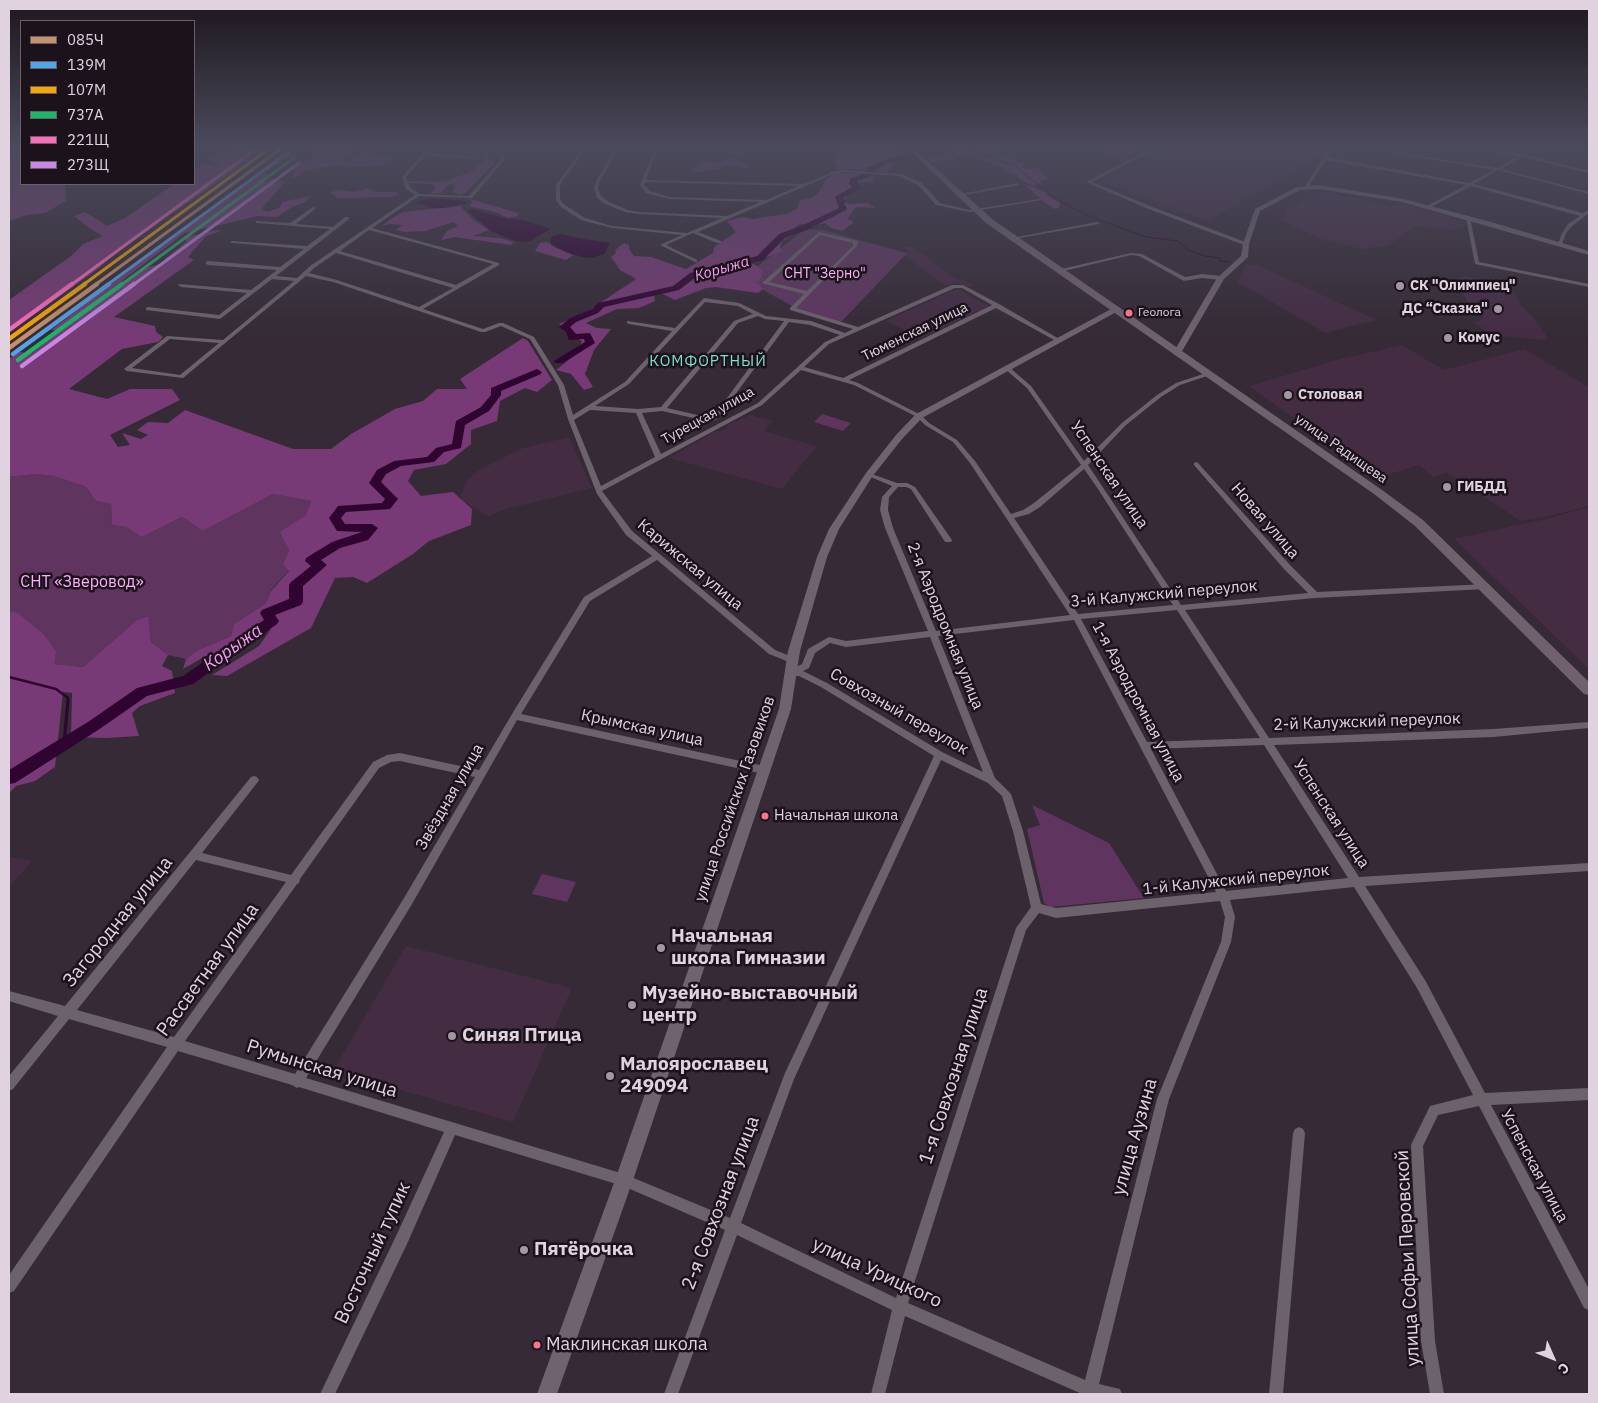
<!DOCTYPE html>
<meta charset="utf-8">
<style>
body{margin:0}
#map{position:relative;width:1598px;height:1403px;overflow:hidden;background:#352a35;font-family:"IBM Plex Sans",sans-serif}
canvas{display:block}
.frame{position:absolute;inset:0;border:10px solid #e0d2df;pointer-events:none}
.legend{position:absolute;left:20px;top:20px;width:175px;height:165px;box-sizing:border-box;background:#1c121b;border:1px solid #6a5f69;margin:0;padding:6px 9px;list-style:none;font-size:15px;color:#e0d2df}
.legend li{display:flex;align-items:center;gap:10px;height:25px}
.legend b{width:25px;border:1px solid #6a5f69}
.north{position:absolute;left:1528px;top:1333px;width:50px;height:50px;-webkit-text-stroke:4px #1c121b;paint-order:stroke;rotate:134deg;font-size:14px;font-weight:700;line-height:20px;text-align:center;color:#e0d2df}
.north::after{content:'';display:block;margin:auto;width:18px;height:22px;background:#e0d2df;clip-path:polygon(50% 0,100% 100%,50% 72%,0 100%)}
</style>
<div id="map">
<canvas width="1598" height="1403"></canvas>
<div class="frame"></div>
<ul class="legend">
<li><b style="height:6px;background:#c7916a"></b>085Ч</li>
<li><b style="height:6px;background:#53a3e8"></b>139М</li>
<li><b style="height:6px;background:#f7a600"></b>107М</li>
<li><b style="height:6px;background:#1ab867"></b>737А</li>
<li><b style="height:6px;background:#fb6dba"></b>221Щ</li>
<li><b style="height:6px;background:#c787e3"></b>273Щ</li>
</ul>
<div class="north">С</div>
</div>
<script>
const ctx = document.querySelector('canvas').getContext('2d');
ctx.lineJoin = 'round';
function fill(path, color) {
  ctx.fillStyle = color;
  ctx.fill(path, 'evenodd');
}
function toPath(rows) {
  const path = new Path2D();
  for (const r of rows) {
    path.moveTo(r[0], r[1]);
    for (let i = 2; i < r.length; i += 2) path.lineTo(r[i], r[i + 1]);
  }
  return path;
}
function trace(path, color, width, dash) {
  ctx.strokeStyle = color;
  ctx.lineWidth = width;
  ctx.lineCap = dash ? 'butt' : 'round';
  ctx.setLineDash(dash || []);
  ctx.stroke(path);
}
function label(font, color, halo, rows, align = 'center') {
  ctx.font = font + ' "IBM Plex Sans",sans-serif';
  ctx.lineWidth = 5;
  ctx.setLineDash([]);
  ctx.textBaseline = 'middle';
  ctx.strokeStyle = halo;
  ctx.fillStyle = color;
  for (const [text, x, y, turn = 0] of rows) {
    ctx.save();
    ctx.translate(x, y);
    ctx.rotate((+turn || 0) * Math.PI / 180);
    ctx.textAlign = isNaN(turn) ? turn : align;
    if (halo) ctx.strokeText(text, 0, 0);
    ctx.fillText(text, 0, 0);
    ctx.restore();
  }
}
fill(toPath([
 [1183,145,1328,145,1327,152,1260,191,1262,192,1257,193,1207,221,1101,181],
 [1324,191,1391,207,1399,202,1467,223,1460,230,1414,226,1388,246,1361,249,1319,238,1280,220,1286,217,1285,210],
 [911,246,958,280,962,279,974,286,970,287,958,282,944,285,903,254,910,253,903,247],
 [1245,265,1258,265,1376,320,1325,333,1238,282],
 [1464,276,1509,284,1522,307,1531,315,1548,338,1544,340,1491,335,1473,322,1479,321,1483,317,1472,311,1455,280],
 [957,289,989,306,921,338,886,321],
 [1402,345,1444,370,1524,349,1589,387,1589,506,1550,516,1521,521,1447,473,1433,477,1419,465,1377,478,1249,386,1336,360],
 [750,415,773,421,764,431,817,446,782,489,669,458,714,432,721,431,727,428,727,425],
 [569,437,592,488,502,510,489,517,460,499,466,481,479,470,523,448],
 [1589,507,1589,669,1454,539,1550,518],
 [9,857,32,861,9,887],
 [406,946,572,988,513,1122,333,1071]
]), '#442c43');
fill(toPath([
 [712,145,722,145,752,148,746,153,738,154,709,149,708,147],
 [805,229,823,230,907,253,839,324,803,312,756,286,759,265],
 [822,414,851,423,843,431,814,422],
 [36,474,54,476,86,487,96,501,111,504,112,525,126,527,142,537,182,517,203,531,273,494,311,501,306,515,281,532,289,550,283,564,289,570,270,591,266,603,234,624,231,636,196,651,186,659,168,655,151,642,147,616,137,620,83,667,54,664,18,614,9,611,9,477],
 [1032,805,1109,843,1144,898,1051,907,1044,903,1027,829,1040,825],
 [542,874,576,882,567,902,532,894]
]), '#5f355f');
fill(toPath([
 [9,145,21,145,21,184,73,184,65,185,66,201,45,213,27,215,9,221],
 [239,145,271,145,121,249,95,271,9,332,9,300,71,256,83,244,103,236,92,230,74,216,85,212,107,226,125,218,174,184,194,184,194,170,203,163,219,167,220,165,213,161,207,160,218,152,240,146],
 [298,145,361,145,343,160,355,163,350,160,361,151,390,157,391,162,380,165,353,167,336,165,304,171,297,177,291,177,296,171,293,169,299,163,311,160,314,153],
 [493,145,519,145,495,148,486,159,497,161,465,193,459,195,453,192,455,185,449,184,441,193,431,194,436,187,431,184,408,183,410,181,444,182,472,171,484,160,485,150],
 [839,145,902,145,899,150,910,150,909,155,892,160,893,164,888,172,852,169,839,171,833,159,837,154,835,147],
 [969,145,1036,145,988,154,1013,159,1024,164,1022,166,1026,169,1038,168,1042,171,1040,172,1049,179,1040,181,1041,183,1034,185,1028,184,1013,173,1007,172,1007,169,985,161,976,156,969,154,955,157,956,160,954,161,945,160,935,164,922,154,927,151],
 [1082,145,1134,145,1146,147,1122,161],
 [290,149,300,152,265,172,268,174,264,179,238,196,260,183,273,179,285,182,262,208,266,212,279,208,282,202,311,196,305,202,292,207,277,217,258,216,185,233,57,330,51,330],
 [734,158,748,165,748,168,725,165,719,170,710,169,700,173,690,170,708,161,722,163,723,160],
 [836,173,874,173,872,182,861,182,844,200,848,204,867,203,875,208,856,207,847,219,854,222,842,231,831,228,825,223,813,226,800,224,794,228,795,234,782,241,780,248,783,251,767,257,755,257,747,260,748,263,756,265,763,271,761,278,756,282,763,289,758,293,716,287,706,288,675,300,657,291,653,291,655,301,639,308,617,309,586,323,597,328,611,329,594,350,585,374,593,387,584,390,571,374,556,370,571,358,582,342,559,324,588,311,636,279,620,270,611,257,616,253,615,250,624,243,629,245,629,249,634,256,651,257,686,269,713,253,714,247,736,232,727,221,742,217,752,219,786,214,797,209,800,200,811,198,820,191,825,180],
 [1026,186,1031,186,1047,193,1045,194,1060,203,1059,208,1055,209,1044,202],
 [368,188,376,192,397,192,397,195,392,197,337,198,330,192,341,190,355,192],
 [466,198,518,213,518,216,508,218,495,212,469,206,473,202],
 [460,206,474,220,489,230,473,236,500,238,514,242,511,245,455,237,441,240,447,231,458,226,454,222,425,231,405,232,395,230,403,225,390,224,382,226,389,220,403,212],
 [216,230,221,231,206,236,188,257,194,260,114,317,155,326,156,332,163,337,158,342,122,349,69,389,107,399,130,389,172,389,180,400,110,435,118,447,130,445,122,433,141,439,148,435,137,430,148,422,168,423,185,410,293,449,331,449,351,434,395,409,423,401,437,389,467,389,460,379,523,338,528,341,552,380,537,392,525,388,500,401,497,421,471,430,471,444,446,464,414,470,408,481,421,496,453,492,472,509,471,525,429,541,413,554,367,583,353,577,335,578,311,628,227,676,212,675,259,646,271,629,252,633,246,642,232,651,206,656,183,669,186,659,196,651,231,636,234,624,266,603,270,592,289,571,283,564,289,550,280,532,306,515,311,501,273,494,203,531,182,517,142,537,126,527,112,525,111,504,96,501,86,487,54,476,36,474,9,477,9,359,19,352,32,353,142,269,164,263,165,259,186,242,186,237],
 [547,242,556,248,573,255,566,260,535,251,540,243],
 [9,611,18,613,44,635,56,651,54,664,83,667,137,620,148,616,151,642,168,655,162,666,172,671,175,693,140,706,132,713,139,736,107,738,71,737,72,693,63,692,55,767,35,781,16,786,9,793]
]), '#773a76');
fill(toPath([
 [804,147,820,147,830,150,829,152,823,157,765,153,766,151],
 [431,198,464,201,469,203,444,208,432,208,416,202],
 [472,209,504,218,523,220,551,229,530,241,522,242,513,240,491,231,468,211],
 [561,234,578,238,610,243,604,254,593,258,582,257,566,252,551,244,551,237]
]), '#300430');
trace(toPath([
 [966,145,971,151,1014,165,1056,199,1089,216,1146,237,1178,241,1188,250,1205,256,1220,258,1220,261,1230,262]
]), '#300430', 1);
trace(toPath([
 [9,677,56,689,68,698,68,702]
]), '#300430', 2.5);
trace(toPath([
 [64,743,68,700]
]), '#300430', 3);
fill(toPath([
 [946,145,980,145,977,147,957,146,951,148,949,152,947,153,921,155,918,153,921,151,944,149,946,145],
 [914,152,916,153,916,155,893,161,873,171,872,176,857,181,861,187,860,189,843,198,846,201,844,204,847,208,846,210,807,230,785,238,763,260,696,277,679,290,604,307,598,313,576,322,570,327,576,334,590,333,595,343,563,363,555,363,554,361,585,342,584,339,569,340,566,332,559,327,570,318,592,309,598,303,673,286,690,273,757,256,779,234,801,226,839,208,835,197,852,187,849,183,851,178,866,173,867,168,889,158,914,152],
 [537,369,542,372,541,374,501,391,501,395,489,411,465,425,461,448,444,452,434,462,401,466,386,474,381,482,398,499,390,509,346,512,341,518,345,524,372,524,378,528,368,540,340,548,321,560,327,565,303,586,303,602,301,605,275,615,279,621,277,624,193,684,147,696,98,730,15,783,9,784,9,770,88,722,137,688,183,676,264,620,260,613,262,610,289,599,289,585,291,582,311,566,305,561,306,558,332,542,362,532,337,531,329,518,338,506,382,503,385,499,369,483,377,470,394,461,427,457,436,448,452,444,456,421,481,407,491,395,491,388,537,369]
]), '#300430');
fill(toPath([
 [431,145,435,145,428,153,478,158,476,159,426,155,406,177,410,187,419,194,469,196,503,157,506,158,472,198,419,196,372,228,499,263,499,265,423,309,483,329,499,323,503,323,534,337,564,385,573,415,625,382,672,331,629,324,627,323,627,321,675,328,704,298,739,303,766,316,811,321,845,333,853,329,790,310,790,308,804,294,762,283,819,232,858,241,857,246,796,308,858,327,952,285,963,285,999,304,1061,340,1056,341,996,308,849,380,858,383,921,415,929,423,957,440,975,461,1011,514,1023,510,1034,503,1081,465,1027,388,1005,369,1005,367,1009,367,1031,386,1084,461,1122,423,1157,395,1176,383,1206,373,1210,373,1210,375,1180,385,1161,397,1126,425,1088,465,1181,605,1308,593,1284,569,1194,465,1194,463,1196,462,1198,463,1290,565,1317,592,1488,584,1489,586,1488,588,1485,589,1315,598,1185,610,1269,738,1493,729,1589,722,1589,728,1493,737,1274,745,1359,877,1589,863,1589,871,1365,886,1425,980,1485,1093,1589,1088,1589,1100,1491,1105,1589,1289,1589,1310,1584,1308,1479,1106,1438,1115,1423,1146,1435,1341,1444,1394,1430,1394,1421,1341,1411,1145,1430,1106,1473,1095,1417,988,1354,887,1230,900,1235,917,1231,942,1169,1099,1099,1384,1120,1389,1122,1394,1082,1394,905,1316,885,1394,871,1394,892,1310,737,1235,678,1394,664,1394,725,1230,623,1186,455,1135,407,1244,335,1394,320,1394,397,1234,444,1132,299,1087,297,1088,292,1085,178,1051,14,1291,9,1293,9,1275,167,1047,69,1019,13,1089,9,1091,9,1076,58,1016,9,1001,9,991,65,1006,251,777,254,776,257,777,259,780,257,783,202,853,291,875,373,762,387,755,400,753,479,770,512,714,584,597,652,556,626,535,597,494,568,419,558,385,530,339,501,326,485,332,481,332,333,282,306,276,183,378,127,371,124,369,167,336,223,340,294,281,272,279,220,319,146,310,146,308,148,307,219,315,247,293,181,287,178,285,179,284,251,290,277,270,208,265,205,263,208,261,280,267,304,249,233,243,231,243,231,241,307,246,330,229,258,223,256,223,256,221,290,223,313,207,315,208,315,209,296,224,333,227,345,217,349,217,349,219,276,276,297,278,310,266,415,195,406,189,402,177,431,145],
 [369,230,493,264,456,285,340,251,369,230],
 [820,235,853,243,853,246,807,291,769,282,820,235],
 [336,253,453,288,419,307,337,280,309,273,314,268,336,253],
 [955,288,962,288,992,305,843,378,804,367,829,344,955,288],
 [705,302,738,306,753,314,734,321,661,407,638,409,595,406,629,384,705,302],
 [758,316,765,319,784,321,713,417,710,418,667,408,738,323,758,316],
 [789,322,810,325,840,335,825,342,758,403,661,454,642,413,662,411,711,422,717,419,789,322],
 [170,339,219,343,180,375,132,368,170,339],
 [801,370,854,385,917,417,925,425,953,442,970,463,1070,615,936,631,893,528,888,510,889,497,898,487,906,487,911,489,945,542,951,542,952,540,915,487,907,483,897,483,869,473,866,475,892,486,882,497,880,510,885,528,928,631,846,641,829,637,808,649,802,664,788,671,787,673,791,676,799,676,821,687,934,756,785,1073,730,1218,624,1174,306,1078,412,904,517,720,764,774,767,773,769,770,767,767,764,766,521,714,590,601,657,560,769,654,789,662,795,662,796,660,795,658,775,650,632,531,602,491,762,405,801,370],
 [590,410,636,413,655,457,601,486,574,420,590,410],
 [1084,469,1096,486,1173,605,1078,614,1014,518,1029,514,1040,507,1084,469],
 [1177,610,1260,738,1147,742,1081,619,1177,610],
 [1074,620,1216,892,1056,908,1041,904,1023,831,1011,794,995,778,938,636,1074,620],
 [930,637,983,772,942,752,827,683,803,671,809,668,815,653,830,643,846,647,930,637],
 [1264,745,1348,878,1226,891,1151,749,1264,745],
 [941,760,988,783,1002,796,1013,831,1031,907,1016,928,896,1298,741,1223,794,1079,941,760],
 [400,761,475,777,404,898,295,1074,185,1041,297,884,299,883,300,879,379,768,391,762,400,761],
 [196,860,286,882,174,1037,77,1010,196,860],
 [1220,901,1225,917,1221,942,1157,1099,1085,1380,908,1303,1026,930,1039,913,1056,918,1220,901],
 [1149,145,1153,145,1148,153,1092,182,1150,206,1248,243,1248,245,1244,245,1146,208,1086,182,1145,151,1149,145],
 [1330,145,1334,145,1334,148,1328,157,1469,183,1494,170,1346,145,1352,145,1497,168,1518,156,1454,145,1461,145,1522,154,1539,145,1543,145,1526,155,1589,171,1589,173,1523,157,1501,169,1589,192,1589,194,1498,170,1474,184,1583,213,1589,210,1589,213,1572,226,1566,233,1562,244,1560,245,1558,244,1562,233,1568,224,1580,216,1471,186,1429,208,1427,206,1466,185,1326,160,1310,184,1311,187,1307,188,1306,184,1323,159,1322,158,1330,148,1330,145],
 [1555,145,1560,145,1589,151,1589,153,1555,145],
 [582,149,657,150,646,180,804,184,832,172,843,170,902,174,922,183,940,203,969,210,1040,199,1042,200,969,212,936,205,918,185,899,176,843,172,834,174,698,232,721,241,721,243,717,243,693,233,666,245,697,260,697,262,695,262,660,245,682,235,612,228,581,220,561,207,556,200,556,185,582,149],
 [584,151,613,152,596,181,594,188,597,198,605,204,625,212,639,214,722,218,687,233,612,226,585,218,565,205,560,200,560,185,584,151],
 [617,152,653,152,640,185,646,193,669,199,760,202,727,216,639,212,628,210,609,202,601,196,598,188,600,181,617,152],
 [645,182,798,186,766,200,669,197,650,191,644,185,645,182],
 [1017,183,1019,185,959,196,957,195,1017,183],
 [1468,217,1470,218,1479,262,1589,284,1589,287,1475,264,1466,218,1468,217],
 [1097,222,1099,223,1099,224,1014,239,1012,238,1097,222],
 [1131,253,1142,254,1185,277,1202,274,1221,276,1224,278,1221,280,1202,278,1184,281,1139,256,1131,255,1060,272,1057,270,1131,253],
 [1299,1127,1303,1129,1305,1133,1283,1394,1269,1394,1293,1133,1295,1129,1299,1127]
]), '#6c626c');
fill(toPath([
 [1319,185,1404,199,1491,222,1589,251,1589,255,1402,202,1319,189,1300,190,1260,211,1249,244,1248,257,1224,279,1181,353,1174,355,1173,353,1217,278,1241,256,1243,244,1255,209,1297,187,1319,185],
 [1113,308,1120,310,922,418,902,439,872,477,839,529,827,557,800,651,791,709,633,1180,557,1394,537,1394,615,1180,779,709,788,651,817,557,829,529,866,473,896,435,916,414,1113,308]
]), '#706370');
fill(toPath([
 [904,145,910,145,992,219,1382,490,1423,520,1589,682,1589,695,1584,694,1415,526,1374,494,986,223,904,145]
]), '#6f616e');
trace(toPath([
 [95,285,286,145]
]), '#c7916a', 3);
trace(toPath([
 [9,348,97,284]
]), '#c7916a', 4.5);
trace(toPath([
 [107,285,290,151]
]), '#53a3e8', 3);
trace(toPath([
 [13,354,109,284]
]), '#53a3e8', 4.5);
trace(toPath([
 [83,285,274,145]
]), '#f7a600', 3);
trace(toPath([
 [9,339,85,284]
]), '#f7a600', 4.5);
trace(toPath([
 [121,285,295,157]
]), '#1ab867', 3);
trace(toPath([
 [18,360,122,284]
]), '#1ab867', 4.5);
trace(toPath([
 [71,285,261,145]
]), '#fb6dba', 3);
trace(toPath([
 [9,330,72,284]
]), '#fb6dba', 4.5);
trace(toPath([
 [133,285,299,163]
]), '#c787e3', 3);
trace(toPath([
 [22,366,134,284]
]), '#c787e3', 4.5);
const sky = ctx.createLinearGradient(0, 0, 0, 341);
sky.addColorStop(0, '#1d171d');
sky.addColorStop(0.43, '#4b4a5c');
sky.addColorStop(1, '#4b4a5c00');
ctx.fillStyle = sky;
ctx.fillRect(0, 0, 1598, 341);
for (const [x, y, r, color] of [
 [1400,286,5,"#a497a4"],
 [1498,309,5,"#a497a4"],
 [1129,313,4.5,"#fc738d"],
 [1448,338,5,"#a497a4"],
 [1288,395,5,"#a497a4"],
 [1447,487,5,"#a497a4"],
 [765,816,4.5,"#fc738d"],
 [661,948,5,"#a497a4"],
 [632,1005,5,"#a497a4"],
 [452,1036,5,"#a497a4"],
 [610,1076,5,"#a497a4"],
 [524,1250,5,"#a497a4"],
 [537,1345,4.5,"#fc738d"]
]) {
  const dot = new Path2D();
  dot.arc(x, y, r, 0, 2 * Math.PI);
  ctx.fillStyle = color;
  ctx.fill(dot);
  trace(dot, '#1c121b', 2);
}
label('12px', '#e0d2df', '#1c121b', [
 ["Геолога",1138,313]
], 'left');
label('14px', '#fbb0f9', '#1c121b', [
 ["СНТ \"Зерно\"",825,274]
]);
label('bold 14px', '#e0d2df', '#1c121b', [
 ["СК \"Олимпиец\"",1410,286],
 ["ДС “Сказка\"",1488,309,"right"],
 ["Комус",1458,338],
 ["Столовая",1298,395],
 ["ГИБДД",1457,487]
], 'left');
label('14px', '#e0d2df', '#1c121b', [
 ["Тюменская улица",915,332,-26],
 ["Турецкая улица",708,416,-29],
 ["улица Радищева",1341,449,35]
]);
label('italic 15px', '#f99cf7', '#1c121b', [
 ["Корыжа",722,269,-16]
]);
ctx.letterSpacing = '1px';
label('15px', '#7ce0ca', '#1c121b', [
 ["КОМФОРТНЫЙ",708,362]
]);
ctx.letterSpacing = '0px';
label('15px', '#e0d2df', '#1c121b', [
 ["Начальная школа",774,816]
], 'left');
label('16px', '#e0d2df', '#1c121b', [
 ["Успенская улица",1109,475,56],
 ["Новая улица",1265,521,49],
 ["Карижская улица",690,565,40],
 ["3-й Калужский переулок",1164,594,-5],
 ["2-я Аэродромная улица",945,626,68],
 ["1-я Аэродромная улица",1138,702,62],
 ["Совхозный переулок",899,712,30],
 ["2-й Калужский переулок",1367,722,-2],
 ["Крымская улица",642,728,12],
 ["Звёздная улица",450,797,-60],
 ["улица Российских Газовиков",735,799,-71],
 ["Успенская улица",1331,814,57],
 ["1-й Калужский переулок",1236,880,-6],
 ["Успенская улица",1534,1166,62]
]);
label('16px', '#fbb0f9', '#1c121b', [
 ["СНТ «Зверовод»",82,582]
]);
label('italic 18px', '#f99cf7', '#1c121b', [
 ["Корыжа",233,648,-35]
]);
label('18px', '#e0d2df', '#1c121b', [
 ["Маклинская школа",546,1345]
], 'left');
label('19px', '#e0d2df', '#1c121b', [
 ["Загородная улица",118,922,-51],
 ["Рассветная улица",208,970,-54],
 ["Румынская улица",322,1069,17],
 ["1-я Совхозная улица",954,1076,-72],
 ["улица Аузина",1135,1137,-74],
 ["2-я Совхозная улица",721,1203,-69],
 ["Восточный тупик",373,1253,-65],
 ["улица Софьи Перовской",1408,1258,-93],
 ["улица Урицкого",877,1273,25]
]);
label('bold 19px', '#e0d2df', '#1c121b', [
 ["Начальная",671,937],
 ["школа Гимназии",671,959],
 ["Музейно-выставочный",642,994],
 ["центр",642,1016],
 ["Синяя Птица",462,1036],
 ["Малоярославец",620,1065],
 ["249094",620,1087],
 ["Пятёрочка",534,1250]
], 'left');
</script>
